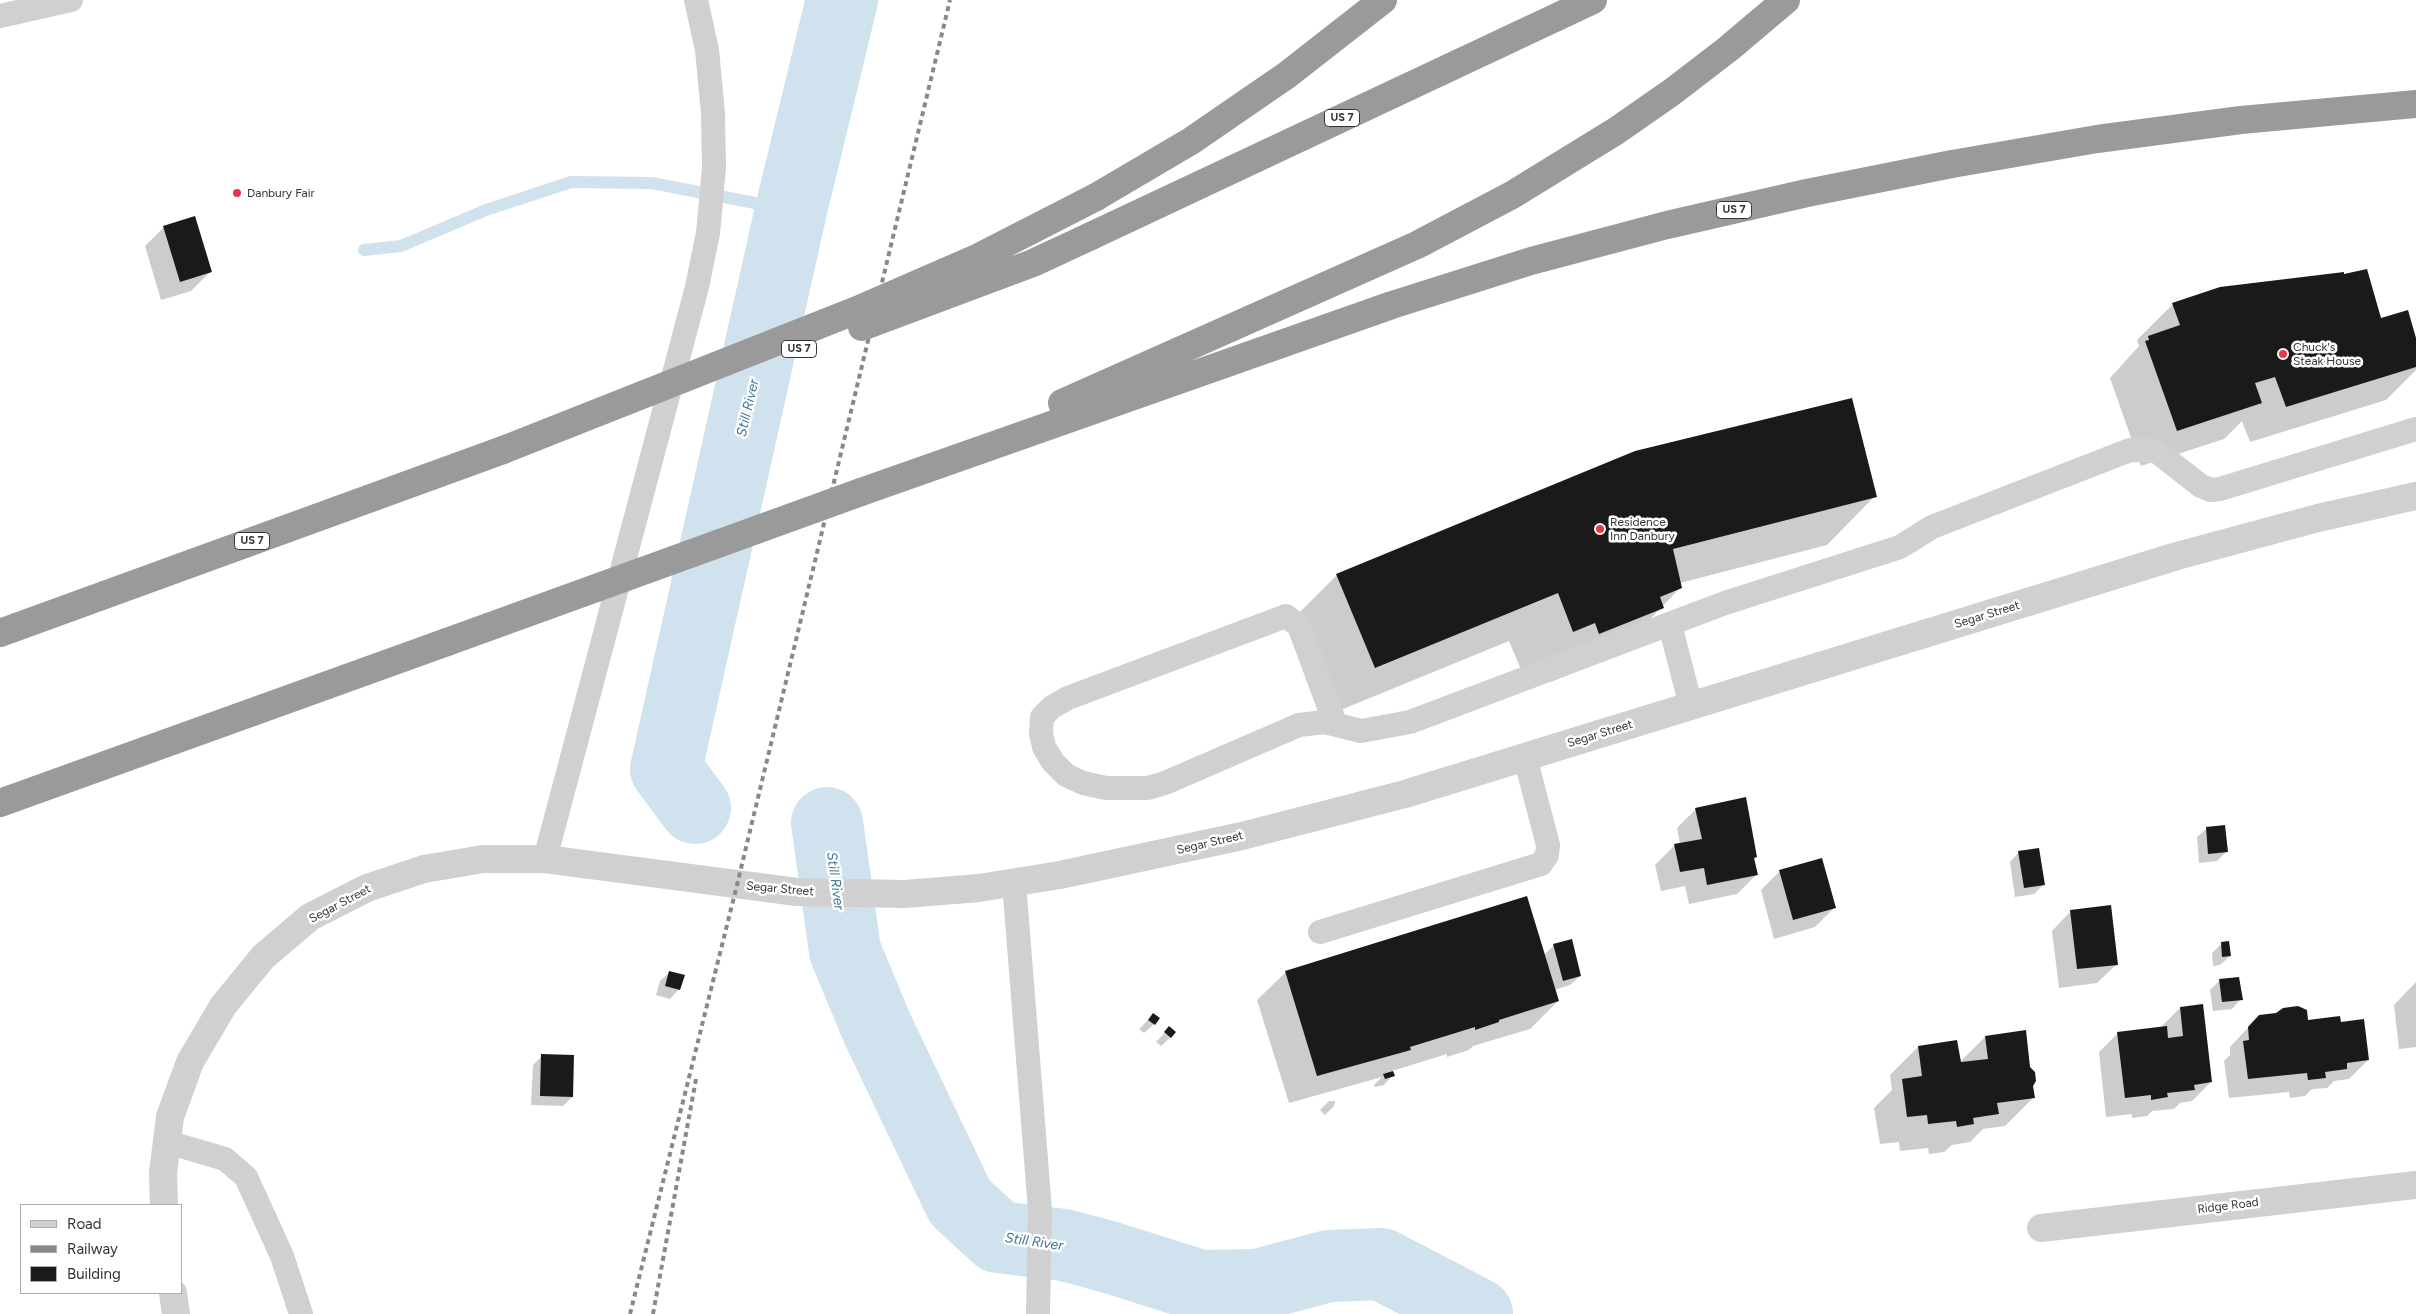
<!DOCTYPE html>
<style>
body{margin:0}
#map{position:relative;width:2416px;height:1314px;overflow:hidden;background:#fff;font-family:Figtree,sans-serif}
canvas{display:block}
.legend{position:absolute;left:20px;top:1204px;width:162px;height:90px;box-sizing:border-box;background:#fff;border:1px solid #adadad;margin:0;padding:6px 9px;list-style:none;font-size:15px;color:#333}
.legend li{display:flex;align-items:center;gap:10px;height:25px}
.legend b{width:25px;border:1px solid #adadad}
</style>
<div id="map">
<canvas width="2416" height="1314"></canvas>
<ul class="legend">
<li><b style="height:6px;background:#d0d0d0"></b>Road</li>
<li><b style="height:6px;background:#888"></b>Railway</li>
<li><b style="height:14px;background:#1a1a1a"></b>Building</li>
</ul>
</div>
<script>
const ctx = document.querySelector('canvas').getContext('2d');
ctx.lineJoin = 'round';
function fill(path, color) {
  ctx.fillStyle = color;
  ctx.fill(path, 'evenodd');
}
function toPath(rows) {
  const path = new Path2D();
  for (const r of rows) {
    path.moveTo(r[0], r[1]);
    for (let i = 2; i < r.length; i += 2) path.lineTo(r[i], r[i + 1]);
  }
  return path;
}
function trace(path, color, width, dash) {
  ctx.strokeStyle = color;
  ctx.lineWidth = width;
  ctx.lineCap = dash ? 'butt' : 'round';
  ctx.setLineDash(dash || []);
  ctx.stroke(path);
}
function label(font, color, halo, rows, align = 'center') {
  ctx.font = font + ' Figtree,sans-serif';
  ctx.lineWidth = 5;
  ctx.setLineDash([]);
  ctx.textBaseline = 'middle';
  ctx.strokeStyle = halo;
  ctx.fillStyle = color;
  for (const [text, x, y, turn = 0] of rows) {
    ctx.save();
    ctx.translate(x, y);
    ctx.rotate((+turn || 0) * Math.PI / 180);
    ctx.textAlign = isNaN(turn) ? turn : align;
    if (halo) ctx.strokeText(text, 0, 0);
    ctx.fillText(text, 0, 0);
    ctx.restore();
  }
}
fill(toPath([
 [164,227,210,272,191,291,161,300,145,246],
 [2173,304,2381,320,2416,344,2416,370,2386,400,2250,442,2242,421,2224,439,2141,466,2110,378,2139,346,2137,340],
 [1875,496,1827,545,1680,583,1681,587,1614,656,1551,682,1546,671,1525,679,1509,641,1326,716,1288,624,1337,575],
 [1696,809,1756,857,1753,860,1756,875,1737,894,1689,904,1685,886,1661,891,1655,865,1674,846,1680,844,1677,828],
 [2207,828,2226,852,2217,861,2199,863,2197,837],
 [2019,852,2044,884,2034,894,2015,897,2010,862],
 [1780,871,1834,908,1815,927,1774,939,1761,890],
 [2071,911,2117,964,2097,983,2059,988,2052,931],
 [2222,943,2230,956,2220,965,2213,966,2212,953],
 [1554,945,1580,976,1570,985,1554,990,1558,1001,1530,1029,1473,1046,1469,1050,1447,1057,1447,1054,1392,1071,1393,1075,1384,1085,1375,1087,1374,1085,1382,1077,1289,1103,1257,1000,1286,972,1544,955],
 [670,972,679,989,670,999,656,995,660,981],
 [2219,981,2241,999,2232,1009,2213,1011,2210,990],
 [2416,982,2416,1047,2399,1049,2394,1005],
 [2180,1008,2211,1082,2192,1101,2180,1103,2174,1109,2152,1111,2147,1116,2132,1118,2132,1114,2106,1117,2099,1052,2118,1033,2161,1027],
 [1154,1014,1154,1024,1144,1033,1139,1029],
 [2259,1016,2340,1023,2368,1060,2349,1079,2334,1081,2327,1088,2312,1089,2305,1096,2290,1098,2289,1092,2229,1098,2224,1061,2230,1055,2230,1047],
 [1169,1028,1171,1037,1161,1046,1156,1042],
 [1985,1037,2031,1086,2033,1098,2005,1126,1983,1129,1970,1142,1952,1145,1944,1152,1929,1154,1928,1148,1900,1151,1899,1142,1880,1144,1874,1108,1892,1090,1890,1075,1918,1047,1959,1063],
 [542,1056,572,1097,563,1106,531,1105,533,1065],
 [1329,1101,1335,1101,1334,1106,1325,1115,1320,1110]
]), '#0003');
trace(toPath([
 [364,250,401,246,486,210,571,182,652,183,791,210]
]), '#cfe2ee', 12);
trace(toPath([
 [695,808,666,769,791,210,842,0],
 [827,823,845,951,877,1028,960,1202,998,1237,1064,1245,1109,1257,1201,1286,1257,1285,1329,1266,1381,1264,1477,1314]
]), '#cfe2ee', 72);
fill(toPath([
 [195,216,212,272,180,282,163,226],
 [2367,269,2381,318,2408,310,2416,338,2416,367,2286,407,2275,377,2255,383,2262,403,2177,431,2145,341,2149,340,2148,336,2180,325,2172,303,2220,287,2344,272,2344,274],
 [1852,398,1877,497,1673,549,1682,588,1660,597,1664,608,1599,634,1595,623,1573,632,1558,593,1375,668,1336,574,1635,451],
 [1746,797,1757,857,1754,858,1758,875,1707,885,1704,868,1680,872,1674,844,1702,839,1695,808],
 [2225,825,2228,852,2208,854,2206,827],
 [2039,848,2045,885,2024,888,2018,851],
 [1822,858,1836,908,1793,920,1779,870],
 [1527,896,1559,1001,1499,1020,1499,1022,1475,1030,1475,1027,1410,1047,1411,1050,1317,1076,1285,971],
 [2111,905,2118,965,2077,969,2070,910],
 [1572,939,1581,976,1563,981,1553,944],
 [2229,941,2231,956,2222,957,2221,942],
 [669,971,685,975,680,990,665,986],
 [2239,977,2243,1000,2222,1002,2219,979],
 [2203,1004,2212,1082,2194,1085,2195,1090,2167,1093,2168,1097,2151,1100,2151,1095,2125,1098,2117,1032,2167,1026,2168,1038,2183,1036,2180,1007],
 [2298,1006,2307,1010,2308,1020,2340,1016,2341,1022,2364,1019,2369,1060,2347,1063,2347,1069,2325,1072,2326,1078,2308,1080,2307,1073,2248,1079,2243,1041,2249,1040,2248,1027,2259,1015,2276,1013,2283,1008],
 [1153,1013,1160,1018,1155,1025,1148,1020],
 [1169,1026,1176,1032,1171,1038,1164,1032],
 [2026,1030,2030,1067,2035,1072,2036,1081,2033,1086,2035,1098,1997,1103,1999,1114,1973,1118,1974,1124,1957,1127,1956,1121,1928,1124,1927,1115,1907,1117,1902,1079,1922,1076,1918,1046,1957,1040,1961,1062,1988,1059,1985,1036],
 [541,1054,574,1055,573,1097,540,1096],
 [1393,1071,1395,1076,1385,1079,1383,1074]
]), '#1a1a1a');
trace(toPath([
 [0,16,71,0],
 [1670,625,1691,706],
 [1335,723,1299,626,1286,616,1068,698,1052,707,1042,717,1041,733,1044,747,1053,762,1066,775,1083,783,1106,788,1148,788,1165,783,1299,725,1325,722,1361,731,1410,722,1725,603,1900,547,1932,527,2130,450,2156,451,2201,486,2211,490,2220,489,2416,429],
 [545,859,697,287,708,233,714,168,713,113,707,50,696,0],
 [1014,883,1040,1210,1038,1314],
 [1320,932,1541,864,1547,855,1548,845,1525,757],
 [167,1142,225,1159,246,1177,282,1256,301,1314]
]), '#d0d0d0', 24);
trace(toPath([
 [164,1205,163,1173,170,1117,190,1062,223,1006,263,957,310,917,367,888,424,869,483,859,545,859,797,892,905,894,979,888,1060,875,1242,836,1405,794,2177,556,2318,518,2416,496],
 [2041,1228,2416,1185],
 [173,1293,176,1314]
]), '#d0d0d0', 28);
trace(toPath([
 [1096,197,1191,141,1287,75,1383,0],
 [1091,236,1593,0],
 [1062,403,1417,245,1512,195,1616,131,1672,92,1728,49,1786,0],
 [861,492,1392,305,1531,261,1667,225,1807,193,1952,164,2097,139,2241,120,2416,104],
 [0,633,503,450],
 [0,803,447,642]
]), '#9a9a9a', 28);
trace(toPath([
 [630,1314,737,885,950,0],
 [653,1314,696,1079]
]), '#888', 4, [5, 4]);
trace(toPath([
 [862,327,1033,263,1091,236],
 [503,450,857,310,979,257,1096,197],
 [447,642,861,492]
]), '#9a9a9a', 28);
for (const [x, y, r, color] of [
 [237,193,5,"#e63946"],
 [2283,354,5,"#e63946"],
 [1600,529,5,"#e63946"]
]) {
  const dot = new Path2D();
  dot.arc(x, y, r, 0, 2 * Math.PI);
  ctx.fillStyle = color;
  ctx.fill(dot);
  trace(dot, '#fff', 2);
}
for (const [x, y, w] of [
 [1342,118,35],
 [1734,210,35],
 [799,349,35],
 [252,541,35]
]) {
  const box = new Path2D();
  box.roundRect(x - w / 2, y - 8.5, w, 17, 4);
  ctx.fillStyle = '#fff';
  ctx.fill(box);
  trace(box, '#333', 1);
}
label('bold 11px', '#333', null, [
 ["US 7",1342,118],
 ["US 7",1734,210],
 ["US 7",799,349],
 ["US 7",252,541]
]);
label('12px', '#333', '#fff', [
 ["Danbury Fair",247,193],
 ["Chuck's",2293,347],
 ["Steak House",2293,361],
 ["Residence",1610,522],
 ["Inn Danbury",1610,536]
], 'left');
label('12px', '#333', '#fff', [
 ["Segar Street",1987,615,-17],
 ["Segar Street",1600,734,-17],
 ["Segar Street",1210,843,-13],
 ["Segar Street",780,889,5],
 ["Segar Street",340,904,-28],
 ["Ridge Road",2228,1206,-7]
]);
label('italic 14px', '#3f7597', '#fff', [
 ["Still River",748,408,-77],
 ["Still River",835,881,82],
 ["Still River",1034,1242,8]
]);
</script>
